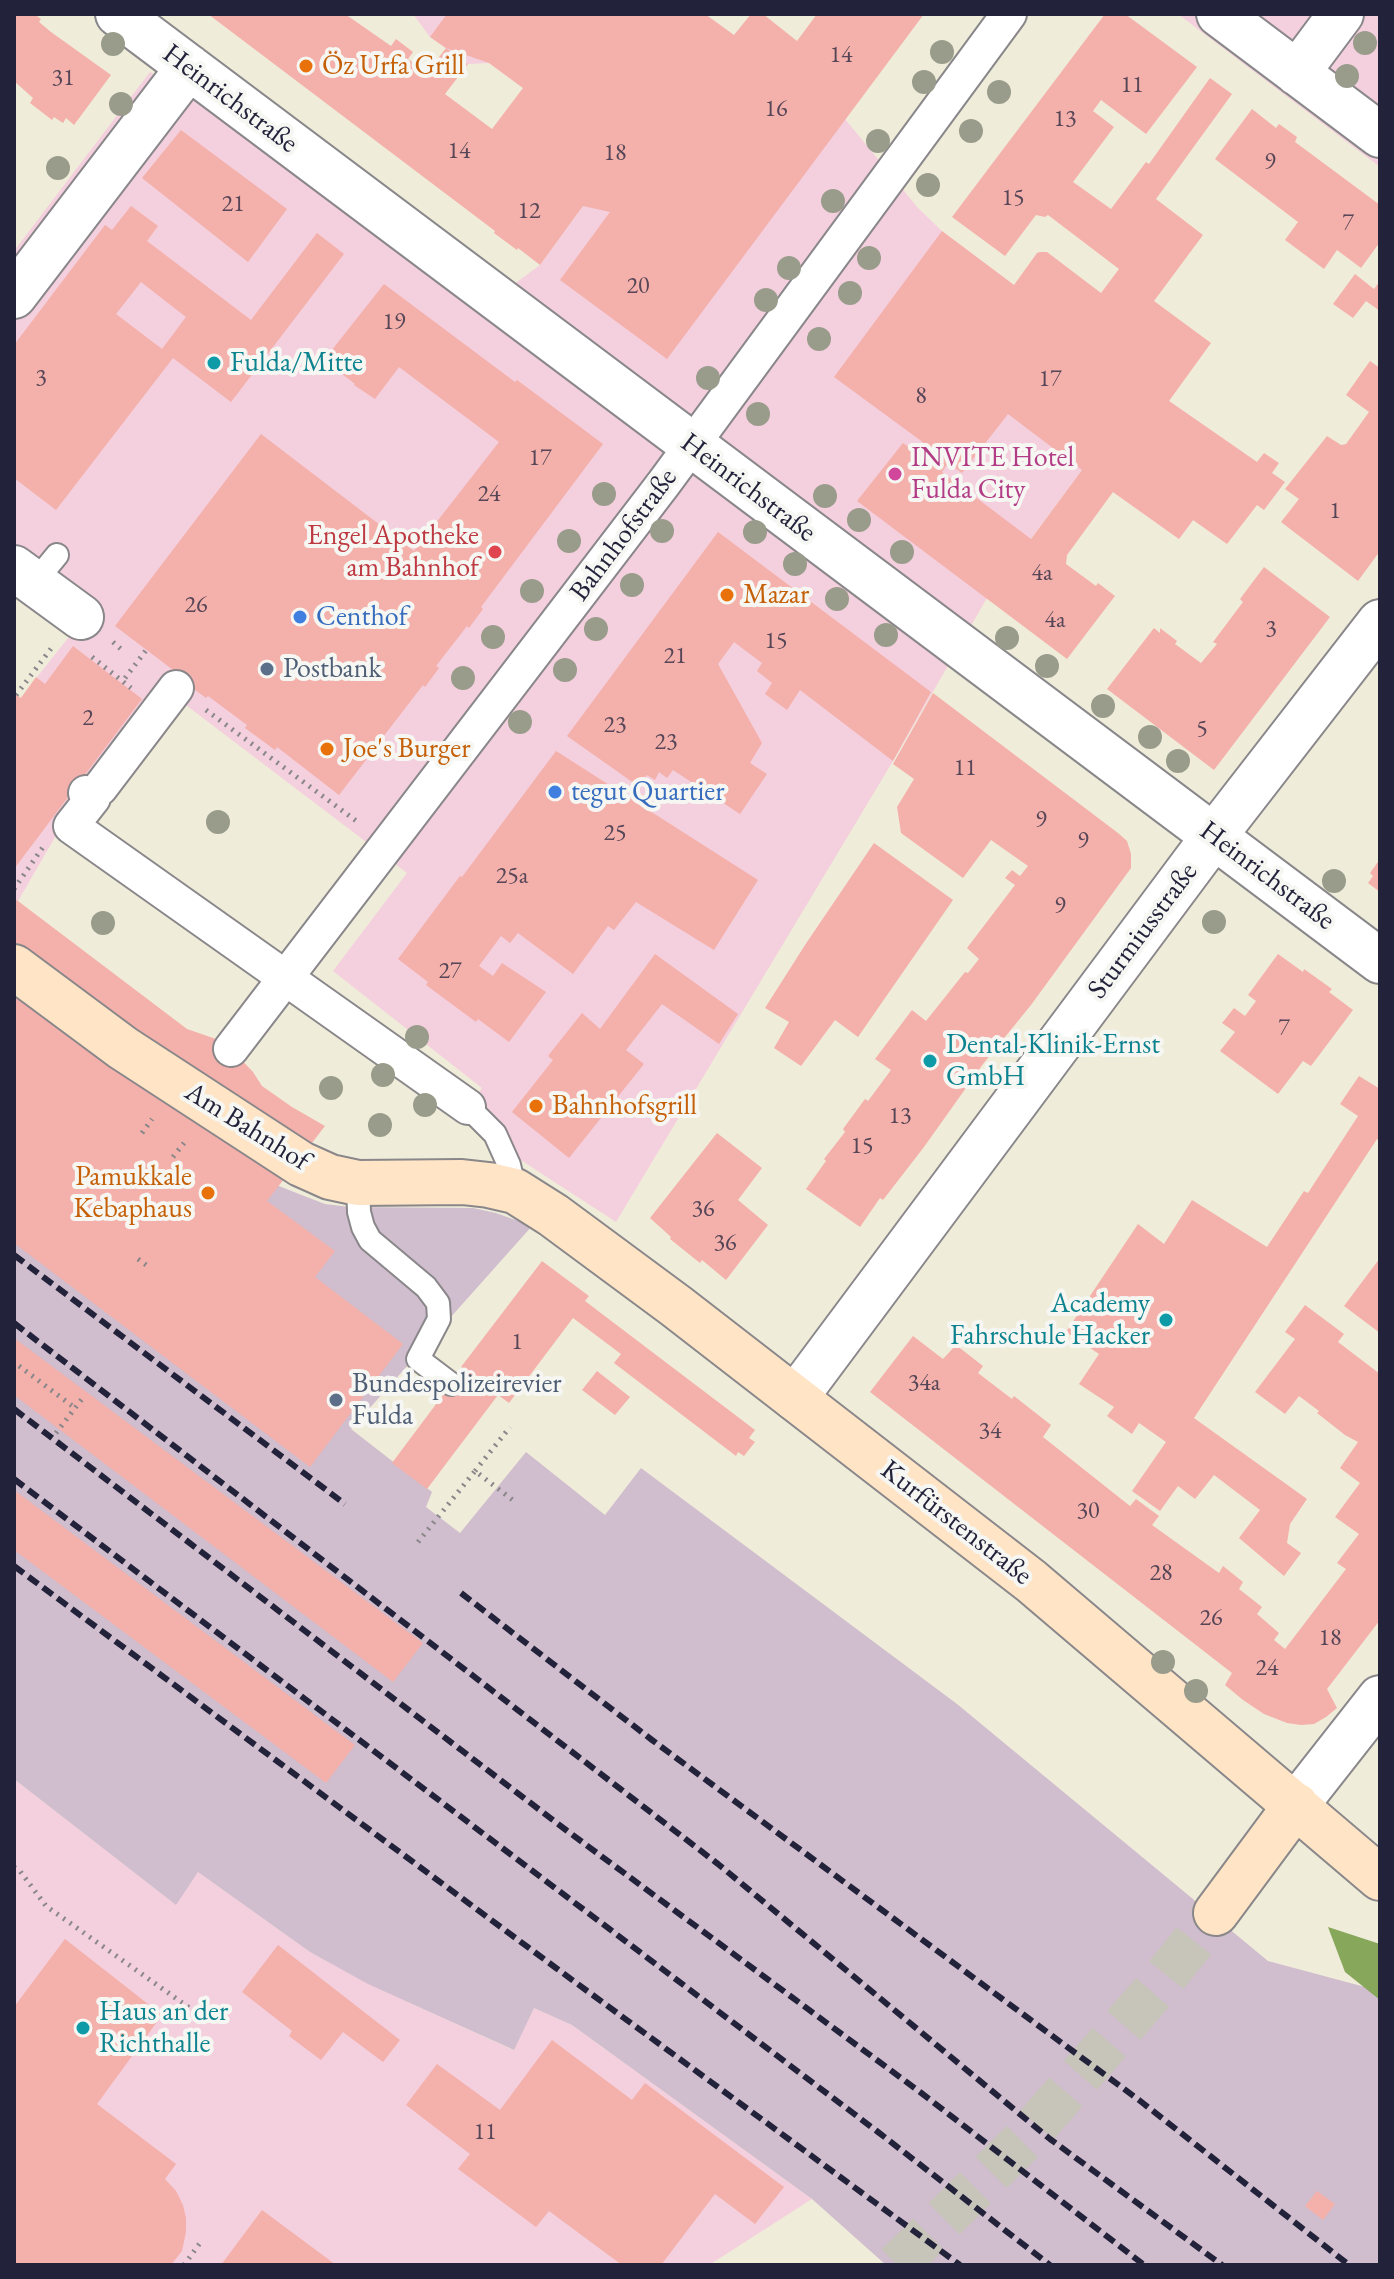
<!DOCTYPE html>
<meta charset="utf-8">
<style>
body{margin:0}
#map{position:relative;width:1394px;height:2279px;overflow:hidden;background:#f0ecda;font-family:"EB Garamond",serif}
canvas{display:block}
.frame{position:absolute;inset:0;border:16px solid #22223b;pointer-events:none}
</style>
<div id="map">
<canvas width="1394" height="2279"></canvas>
<div class="frame"></div>
</div>
<script>
const ctx = document.querySelector('canvas').getContext('2d');
ctx.lineJoin = 'round';
function fill(path, color) {
  ctx.fillStyle = color;
  ctx.fill(path, 'evenodd');
}
function toPath(rows) {
  const path = new Path2D();
  for (const r of rows) {
    path.moveTo(r[0], r[1]);
    for (let i = 2; i < r.length; i += 2) path.lineTo(r[i], r[i + 1]);
  }
  return path;
}
function trace(path, color, width, dash) {
  ctx.strokeStyle = color;
  ctx.lineWidth = width;
  ctx.lineCap = dash ? 'butt' : 'round';
  ctx.setLineDash(dash || []);
  ctx.stroke(path);
}
function label(font, color, halo, rows, align = 'center') {
  ctx.font = font + ' "EB Garamond",serif';
  ctx.lineWidth = 8;
  ctx.setLineDash([]);
  ctx.textBaseline = 'middle';
  ctx.strokeStyle = halo;
  ctx.fillStyle = color;
  for (const [text, x, y, turn = 0] of rows) {
    ctx.save();
    ctx.translate(x, y);
    ctx.rotate((+turn || 0) * Math.PI / 180);
    ctx.textAlign = isNaN(turn) ? turn : align;
    if (halo) ctx.strokeText(text, 0, 0);
    ctx.fillText(text, 0, 0);
    ctx.restore();
  }
}
fill(toPath([
 [413,14,705,14,845,119,918,208,943,232,1169,401,1244,453,1179,539,1082,470,987,598,893,761,616,1222,470,1127,468,1107,482,1088,333,971,407,873,174,696,86,793,54,839,18,901,14,898,14,724,19,700,91,609,14,549,14,251,150,72,498,296,540,265,583,206,517,157,523,88,489,63,468,64,430,37],
 [1178,14,1380,14,1380,167],
 [14,1779,175,1904,198,1872,310,1952,369,1984,513,2050,534,2008,572,2025,812,2199,709,2265,14,2265]
]), '#f4cfdd');
fill(toPath([
 [14,1012,279,1186,299,1194,325,1204,350,1207,473,1208,496,1213,532,1226,351,1429,432,1492,426,1507,460,1533,526,1452,605,1515,641,1468,957,1704,1268,1961,1380,1991,1380,2265,886,2265,812,2199,572,2025,534,2008,514,2050,368,1984,310,1952,198,1872,176,1905,14,1779]
]), '#d0bdcd');
fill(toPath([
 [1328,1927,1380,1944,1380,2000,1345,1972]
]), '#87a75b');
fill(toPath([
 [14,14,34,14,41,19,39,22,51,32,111,75,74,125,66,118,63,123,54,117,52,120,30,103,33,98,14,81],
 [208,14,345,14,391,46,396,39,413,52,408,59,427,73,446,48,430,37,447,14,705,14,734,35,751,14,763,14,797,41,817,14,924,14,667,359,560,280,610,212,583,206,540,265,518,248,517,250,494,233,495,231],
 [446,48,489,63,523,88,492,129,445,94,468,64],
 [1105,14,1125,14,1197,67,1146,134,1101,100,1093,111,1114,127,1073,182,1111,209,1146,162,1149,164,1210,78,1232,94,1156,199,1203,235,1154,301,1211,343,1169,401,1257,462,1264,453,1279,463,1272,473,1285,482,1264,510,1257,505,1227,544,1193,520,1179,539,1113,492,1067,555,1066,564,1096,586,1098,583,1115,596,1067,659,857,501,903,443,917,453,924,443,834,377,942,231,1014,285,1037,253,1040,252,1047,252,1101,293,1119,269,1048,215,1045,217,1036,215,1005,256,952,217],
 [1008,414,1082,470,1031,539,942,472,948,463,962,473],
 [1252,109,1276,128,1279,124,1297,137,1295,142,1380,205,1380,242,1361,268,1337,250,1324,269,1285,240,1298,222,1215,159],
 [181,130,287,209,248,262,142,178],
 [131,206,158,226,147,241,251,320,317,233,344,254,231,402,173,358,56,510,14,478,14,345,105,225,112,230],
 [141,282,186,317,162,349,116,314],
 [1355,274,1374,289,1380,281,1380,311,1366,301,1353,318,1333,304],
 [384,284,515,382,517,380,603,444,481,607,483,609,469,628,467,626,436,666,439,668,425,687,423,685,383,737,386,739,371,757,369,756,339,795,277,747,275,750,245,728,247,725,208,696,206,698,187,684,189,682,115,626,261,434,414,551,499,442,399,367,375,399,354,385,355,384,324,360],
 [1370,361,1380,368,1380,551,1358,581,1281,522,1299,499,1285,489,1327,436,1341,445,1346,444,1369,412,1346,395],
 [718,532,931,692,893,761,800,690,787,710,765,694,772,683,757,671,762,663,734,642,718,664,762,743,750,763,767,774,740,814,673,770,667,778,659,772,655,780,647,775,638,786,567,736],
 [1264,567,1330,617,1214,770,1107,689,1154,628,1160,633,1160,628,1177,641,1175,644,1201,663,1217,644,1213,642,1243,602,1240,599],
 [73,646,142,699,14,869,14,693,21,698,36,677,45,684],
 [933,693,1118,833,1127,841,1131,854,1131,868,1031,1005,983,1064,924,1147,883,1200,880,1198,860,1227,806,1189,826,1161,824,1159,845,1132,843,1129,865,1099,868,1101,891,1070,875,1059,912,1010,926,1021,965,972,968,973,979,959,967,948,1015,885,1005,878,1012,870,1020,876,1028,866,991,840,963,878,901,833,897,807,914,779,893,764],
 [556,751,758,880,714,950,636,902,614,930,608,926,573,974,518,933,510,943,501,936,479,966,493,976,502,963,546,992,509,1042,478,1019,476,1022,426,985,428,982,398,959,460,876,462,877],
 [874,843,953,900,858,1037,835,1020,801,1066,774,1048,789,1022,765,1008,805,945],
 [1380,859,1380,892,1368,883,1373,876,1370,873],
 [14,898,187,1029,216,1039,231,1049,253,1072,262,1086,292,1107,325,1126,267,1201,335,1251,315,1277,403,1344,310,1467,14,1243],
 [655,954,738,1014,719,1044,662,1004,626,1050,644,1064,569,1158,512,1112,553,1060,548,1056,582,1013,600,1029],
 [1278,954,1303,972,1304,969,1332,989,1329,992,1353,1010,1311,1066,1303,1061,1278,1094,1220,1051,1235,1032,1222,1023,1234,1008,1245,1016,1256,1001,1248,995],
 [1359,1076,1380,1089,1380,1142,1377,1139,1194,1418,1307,1499,1290,1524,1287,1543,1301,1553,1284,1576,1239,1538,1260,1510,1214,1475,1195,1499,1178,1486,1160,1511,1132,1491,1166,1442,1139,1423,1132,1434,1107,1416,1114,1407,1079,1384,1099,1354,1066,1332,1138,1224,1164,1244,1192,1200,1267,1247,1304,1191,1308,1193,1358,1116,1340,1104],
 [717,1133,762,1168,738,1200,768,1225,726,1280,702,1260,700,1263,670,1239,671,1237,650,1218],
 [1380,1258,1380,1333,1344,1306],
 [542,1261,589,1296,585,1301,755,1430,749,1438,755,1442,744,1456,738,1452,736,1456,614,1363,621,1354,573,1318,509,1403,498,1395,427,1489,392,1463,463,1368,461,1367],
 [1305,1305,1344,1334,1338,1342,1380,1374,1380,1620,1327,1689,1337,1708,1326,1717,1314,1724,1301,1725,1287,1723,1264,1714,1243,1700,1225,1685,1232,1673,870,1392,913,1336,943,1359,956,1345,983,1366,978,1373,1012,1399,1014,1396,1051,1425,1043,1437,1130,1506,1136,1499,1159,1516,1152,1525,1219,1573,1223,1566,1243,1582,1239,1589,1262,1607,1257,1614,1279,1633,1274,1640,1285,1649,1346,1569,1337,1563,1359,1534,1335,1517,1360,1483,1340,1468,1358,1442,1345,1435,1317,1413,1319,1411,1299,1396,1285,1414,1255,1392,1295,1339,1285,1332],
 [14,1338,423,1643,393,1682,14,1395],
 [597,1371,630,1397,615,1415,582,1390],
 [14,1490,355,1745,326,1783,14,1550],
 [65,1939,162,2015,97,2104,176,2164,165,2179,176,2191,183,2205,186,2218,186,2232,182,2251,171,2265,14,2265,14,2007],
 [278,1945,400,2040,383,2062,343,2032,321,2060,289,2036,292,2031,242,1992],
 [552,2040,632,2100,645,2083,784,2187,755,2224,715,2194,661,2265,622,2265,549,2211,536,2227,458,2169,470,2154,406,2105,437,2064,500,2110],
 [1317,2191,1335,2204,1323,2220,1305,2206],
 [262,2210,336,2265,221,2265]
]), '#f4b0aa');
trace(toPath([
 [897,2265,1023,2141,1153,1992,1216,1913]
]), '#c7c4ba', 44, [44, 22]);
const service = toPath([
 [34,583,57,555],
 [468,1107,495,1134,509,1165,515,1191],
 [358,1183,359,1212,363,1227,370,1240,426,1287,438,1303,439,1319,418,1359,451,1384]
]);
const pedestrian = toPath([
 [100,788,176,688],
 [86,793,93,798,71,826,468,1107],
 [231,1049,664,483,1009,14]
]);
const minor = toPath([
 [118,14,1380,961],
 [1219,14,1380,135],
 [1297,73,1341,14],
 [14,296,189,67],
 [14,568,81,617],
 [795,1398,1214,836,1380,622]
]);
const tertiary = toPath([
 [1296,1805,1380,1698]
]);
const secondary = toPath([
 [14,967,123,1048,301,1164,330,1177,358,1183,462,1182,489,1185,515,1191,553,1215,676,1306,1031,1581,1380,1878],
 [1216,1913,1296,1805]
]);
trace(service, '#89878a', 26);
trace(pedestrian, '#89878a', 38);
trace(minor, '#89878a', 48);
trace(tertiary, '#89878a', 48);
trace(secondary, '#89878a', 48);
trace(toPath([
 [113,642,123,651],
 [92,657,131,688],
 [16,695,53,646],
 [206,710,359,823],
 [14,889,43,847],
 [142,1133,152,1119],
 [173,1157,184,1143],
 [138,1259,149,1267],
 [19,1366,75,1408],
 [56,1433,85,1395],
 [475,1471,510,1427],
 [418,1542,475,1471,514,1501],
 [14,1867,20,1871,46,1906,198,2014],
 [184,2265,200,2243]
]), '#89878a', 5, [2, 6]);
trace(service, '#fff', 22);
trace(pedestrian, '#fff', 34);
trace(minor, '#fff', 44);
trace(tertiary, '#fff', 44);
trace(secondary, '#ffe4c6', 44);
trace(toPath([
 [14,1255,345,1504],
 [14,1323,718,1864,1050,2139,1222,2265],
 [14,1409,566,1830,920,2092,1144,2265],
 [14,1479,878,2132,1050,2265],
 [14,1566,556,1968,960,2265],
 [461,1593,652,1740,1139,2100,1349,2265]
]), '#22223b', 6, [12, 6]);
trace(toPath([
 [125,678,147,649]
]), '#89878a', 5, [2, 6]);
ctx.fillStyle = '#999c8b';
for (const [x, y] of [
 [1365,43],
 [113,44],
 [942,52],
 [1347,76],
 [924,82],
 [999,92],
 [121,104],
 [971,131],
 [878,141],
 [58,168],
 [928,185],
 [833,201],
 [869,258],
 [789,268],
 [850,293],
 [766,300],
 [819,339],
 [708,378],
 [758,414],
 [604,494],
 [825,496],
 [859,520],
 [662,531],
 [755,532],
 [569,541],
 [902,552],
 [795,564],
 [632,585],
 [532,591],
 [837,599],
 [596,629],
 [886,635],
 [493,637],
 [1007,638],
 [1047,666],
 [565,670],
 [463,678],
 [1103,706],
 [520,722],
 [1150,737],
 [1178,761],
 [218,822],
 [1334,881],
 [1214,922],
 [103,923],
 [417,1037],
 [383,1075],
 [331,1088],
 [425,1105],
 [380,1125],
 [1163,1662],
 [1196,1691]
]) {
  ctx.beginPath();
  ctx.arc(x, y, 12, 0, 2 * Math.PI);
  ctx.fill();
}
for (const [x, y, r, color] of [
 [306,66,8,"#e8710a"],
 [214,363,8,"#0f9aa8"],
 [895,474,8,"#d1479c"],
 [495,552,8,"#e0444e"],
 [727,595,8,"#e8710a"],
 [300,617,8,"#3f7fe0"],
 [267,669,8,"#5c6f8a"],
 [327,749,8,"#e8710a"],
 [555,792,8,"#3f7fe0"],
 [930,1061,8,"#0f9aa8"],
 [536,1106,8,"#e8710a"],
 [208,1193,8,"#e8710a"],
 [1166,1320,8,"#0f9aa8"],
 [336,1400,8,"#5c6f8a"],
 [83,2028,8,"#0f9aa8"]
]) {
  const dot = new Path2D();
  dot.arc(x, y, r, 0, 2 * Math.PI);
  ctx.fillStyle = color;
  ctx.fill(dot);
  trace(dot, '#f6f6f2', 3);
}
label('24px', '#564657', null, [
 ["14",841,55],
 ["31",63,78],
 ["11",1132,85],
 ["16",776,109],
 ["13",1065,119],
 ["14",459,151],
 ["18",615,153],
 ["9",1270,162],
 ["15",1013,198],
 ["21",233,204],
 ["12",529,211],
 ["7",1348,223],
 ["20",638,286],
 ["19",394,322],
 ["3",41,378],
 ["17",1050,379],
 ["8",921,396],
 ["17",540,458],
 ["24",489,494],
 ["1",1335,511],
 ["4a",1042,573],
 ["26",196,605],
 ["4a",1055,620],
 ["3",1271,629],
 ["15",776,641],
 ["21",675,656],
 ["2",88,718],
 ["23",615,725],
 ["5",1202,729],
 ["23",666,742],
 ["11",965,768],
 ["9",1041,820],
 ["25",615,833],
 ["9",1083,841],
 ["25a",512,876],
 ["9",1060,906],
 ["27",450,971],
 ["7",1284,1028],
 ["13",900,1116],
 ["15",862,1146],
 ["36",703,1209],
 ["36",725,1243],
 ["1",517,1342],
 ["34a",924,1383],
 ["34",990,1431],
 ["30",1088,1511],
 ["28",1161,1573],
 ["26",1211,1618],
 ["18",1330,1638],
 ["24",1267,1668],
 ["11",485,2132]
]);
label('28px', '#c56008', '#f6f6f2', [
 ["Öz Urfa Grill",322,66],
 ["Mazar",743,595],
 ["Joe's Burger",343,749],
 ["Bahnhofsgrill",552,1106],
 ["Pamukkale",192,1177,"right"],
 ["Kebaphaus",192,1209,"right"]
], 'left');
label('28px', '#22223b', '#f6f6f2', [
 ["Heinrichstraße",230,99,37],
 ["Heinrichstraße",748,488,37],
 ["Bahnhofstraße",624,535,-53],
 ["Heinrichstraße",1267,876,37],
 ["Sturmiusstraße",1143,931,-53],
 ["Am Bahnhof",247,1127,32],
 ["Kurfürstenstraße",956,1523,38]
]);
label('28px', '#0d838f', '#f6f6f2', [
 ["Fulda/Mitte",230,363],
 ["Dental-Klinik-Ernst",946,1045],
 ["GmbH",946,1077],
 ["Academy",1150,1304,"right"],
 ["Fahrschule Hacker",1150,1336,"right"],
 ["Haus an der",99,2012],
 ["Richthalle",99,2044]
], 'left');
label('28px', '#b23c85', '#f6f6f2', [
 ["INVITE Hotel",911,458],
 ["Fulda City",911,490]
], 'left');
label('28px', '#be3a42', '#f6f6f2', [
 ["Engel Apotheke",479,536],
 ["am Bahnhof",479,568]
], 'right');
label('28px', '#366cbe', '#f6f6f2', [
 ["Centhof",316,617],
 ["tegut Quartier",571,792]
], 'left');
label('28px', '#4e5e75', '#f6f6f2', [
 ["Postbank",283,669],
 ["Bundespolizeirevier",352,1384],
 ["Fulda",352,1416]
], 'left');
</script>
